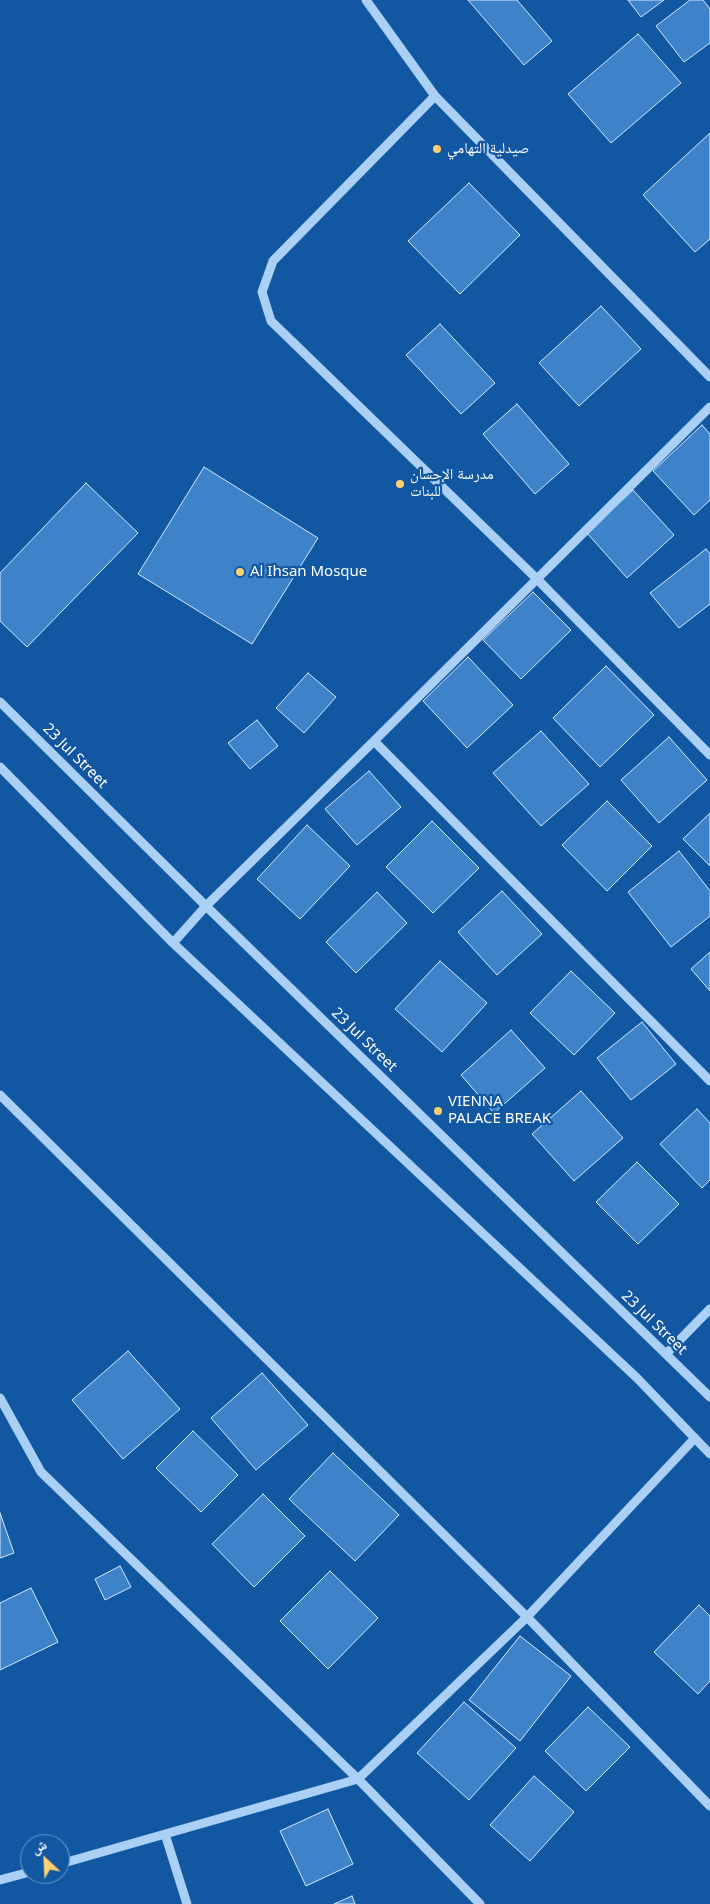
<!DOCTYPE html>
<meta charset="utf-8">
<style>
body{margin:0}
#map{position:relative;width:710px;height:1904px;overflow:hidden;background:#1157a2;font-family:"Noto Sans","Noto Naskh Arabic",sans-serif}
canvas{display:block}
.north{position:absolute;left:20px;top:1834px;width:50px;height:50px;box-sizing:border-box;background:#1157a2;border:1px solid #709ac7;border-radius:50%;rotate:335deg;font-size:14px;font-weight:700;line-height:20px;text-align:center;color:#fff}
.north::after{content:'';display:block;margin:auto;width:18px;height:22px;background:#ffce6e;clip-path:polygon(50% 0,100% 100%,50% 72%,0 100%)}
</style>
<div id="map">
<canvas width="710" height="1904"></canvas>
<div class="north">ش</div>
</div>
<script>
const ctx = document.querySelector('canvas').getContext('2d');
ctx.lineJoin = 'round';
function fill(path, color) {
  ctx.fillStyle = color;
  ctx.fill(path, 'evenodd');
}
function toPath(rows) {
  const path = new Path2D();
  for (const r of rows) {
    path.moveTo(r[0], r[1]);
    for (let i = 2; i < r.length; i += 2) path.lineTo(r[i], r[i + 1]);
  }
  return path;
}
function trace(path, color, width, dash) {
  ctx.strokeStyle = color;
  ctx.lineWidth = width;
  ctx.lineCap = dash ? 'butt' : 'round';
  ctx.setLineDash(dash || []);
  ctx.stroke(path);
}
function label(font, color, halo, rows, align = 'center') {
  ctx.font = font + ' "Noto Sans","Noto Naskh Arabic",sans-serif';
  ctx.lineWidth = 4.5;
  ctx.setLineDash([]);
  ctx.textBaseline = 'middle';
  ctx.strokeStyle = halo;
  ctx.fillStyle = color;
  for (const [text, x, y, turn = 0] of rows) {
    ctx.save();
    ctx.translate(x, y);
    ctx.rotate((+turn || 0) * Math.PI / 180);
    ctx.textAlign = isNaN(turn) ? turn : align;
    if (halo) ctx.strokeText(text, 0, 0);
    ctx.fillText(text, 0, 0);
    ctx.restore();
  }
}
const building = toPath([
 [468,0,517,0,552,41,524,65,468,0],
 [628,0,664,0,641,17,628,0],
 [690,0,703,0,710,9,710,43,684,62,656,26,690,0],
 [638,34,681,83,611,143,568,94,638,34],
 [710,133,710,239,695,252,643,195,710,133],
 [469,183,520,235,460,294,408,241,469,183],
 [601,306,641,349,579,406,539,363,601,306],
 [440,324,495,383,461,414,406,355,440,324],
 [517,404,569,464,535,494,483,434,517,404],
 [702,425,710,434,710,500,694,515,653,471,702,425],
 [204,467,318,538,252,644,138,574,204,467],
 [86,483,138,533,27,647,0,621,0,573,86,483],
 [633,490,674,535,627,578,587,533,633,490],
 [706,549,710,554,710,604,679,628,650,593,706,549],
 [533,592,571,630,521,679,483,640,533,592],
 [468,657,513,705,467,748,423,701,468,657],
 [606,666,654,715,600,767,553,718,606,666],
 [308,673,336,697,304,733,276,708,308,673],
 [257,720,278,746,250,769,228,743,257,720],
 [541,731,589,784,541,826,493,773,541,731],
 [669,737,707,780,659,823,621,780,669,737],
 [369,771,401,807,357,845,325,809,369,771],
 [607,801,652,846,607,891,562,845,607,801],
 [710,813,710,866,683,839,710,813],
 [432,821,479,868,433,913,386,867,432,821],
 [307,825,350,866,300,919,257,879,307,825],
 [679,851,710,891,710,916,671,947,628,892,679,851],
 [502,891,542,934,497,975,458,932,502,891],
 [377,892,407,923,356,973,326,942,377,892],
 [710,952,710,991,691,969,710,952],
 [440,961,487,1003,442,1052,395,1009,440,961],
 [571,971,615,1013,574,1055,530,1013,571,971],
 [642,1022,676,1064,631,1100,597,1058,642,1022],
 [511,1030,545,1068,494,1113,461,1075,511,1030],
 [581,1091,623,1138,574,1181,532,1134,581,1091],
 [697,1109,710,1123,710,1180,702,1188,660,1144,697,1109],
 [637,1162,679,1204,638,1244,596,1202,637,1162],
 [128,1351,180,1409,123,1459,72,1400,128,1351],
 [262,1373,308,1425,256,1470,211,1418,262,1373],
 [193,1431,238,1475,201,1512,156,1468,193,1431],
 [333,1453,399,1515,355,1561,289,1499,333,1453],
 [263,1494,305,1536,254,1587,212,1544,263,1494],
 [0,1513,14,1553,0,1558,0,1513],
 [120,1566,131,1587,105,1600,95,1579,120,1566],
 [330,1571,378,1618,328,1669,280,1621,330,1571],
 [31,1588,58,1642,0,1670,0,1603,31,1588],
 [699,1605,710,1616,710,1681,698,1694,654,1652,699,1605],
 [520,1636,571,1676,520,1741,469,1700,520,1636],
 [464,1702,516,1748,469,1800,417,1753,464,1702],
 [588,1707,630,1747,586,1791,545,1751,588,1707],
 [534,1776,574,1812,530,1861,490,1825,534,1776],
 [328,1809,353,1864,306,1886,280,1831,328,1809],
 [352,1896,355,1904,334,1904,352,1896]
]);
fill(building, '#3e83ca');
trace(building, '#d3e9fe', 1);
trace(toPath([
 [366,0,435,96,710,377],
 [435,96,273,261,262,292,271,321,537,579,710,755],
 [0,702,206,906,710,1397],
 [374,741,710,1081],
 [0,767,173,943,637,1378,710,1454],
 [173,943,206,906,374,741,710,407],
 [0,1095,527,1617,710,1806],
 [666,1354,710,1309],
 [0,1398,41,1472,358,1779,480,1904],
 [165,1834,187,1904],
 [60,1864,358,1779,527,1617,695,1438],
 [0,1880,30,1872]
]), '#aad0f5', 9);
for (const [x, y, r, color] of [
 [437,149,5,"#ffce6e"],
 [400,484,5,"#ffce6e"],
 [240,572,5,"#ffce6e"],
 [438,1111,5,"#ffce6e"]
]) {
  const dot = new Path2D();
  dot.arc(x, y, r, 0, 2 * Math.PI);
  ctx.fillStyle = color;
  ctx.fill(dot);
  trace(dot, '#1157a2', 2);
}
label('15px', '#fff', '#1157a2', [
 ["صيدلية التهامي",447,149],
 ["مدرسة الإحسان",410,475],
 ["للبنات",410,492],
 ["Al Ihsan Mosque",250,572],
 ["VIENNA",448,1102],
 ["PALACE BREAK",448,1119]
], 'left');
label('15px', '#fff', '#1157a2', [
 ["23 Jul Street",75,756,45],
 ["23 Jul Street",364,1040,44],
 ["23 Jul Street",654,1323,44]
]);
</script>
